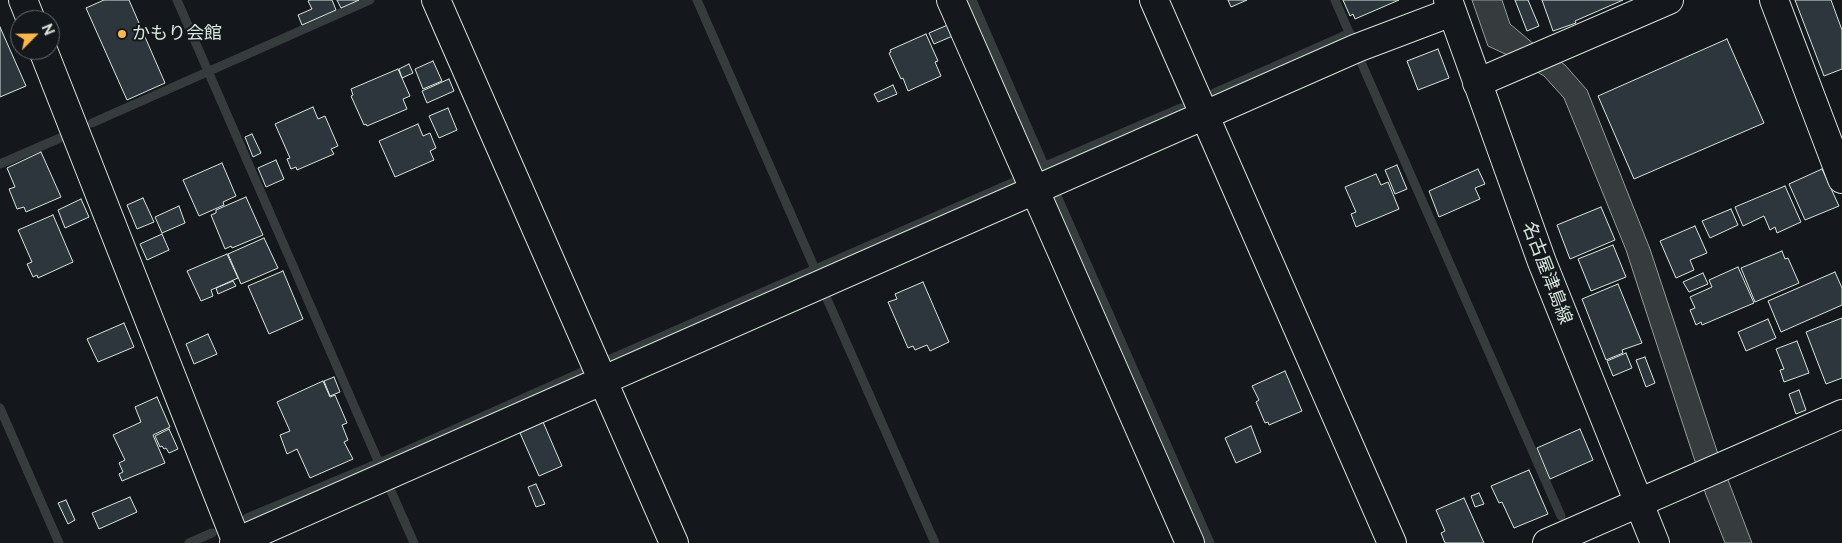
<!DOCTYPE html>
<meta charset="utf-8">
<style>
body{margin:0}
#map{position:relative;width:1842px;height:543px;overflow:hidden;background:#14181c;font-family:Raleway,sans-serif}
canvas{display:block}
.north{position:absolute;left:10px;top:10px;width:50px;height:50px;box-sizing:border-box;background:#14181c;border:1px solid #626a69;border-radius:50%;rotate:67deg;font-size:14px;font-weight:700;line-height:20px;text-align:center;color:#d8e6dc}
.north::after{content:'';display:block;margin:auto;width:18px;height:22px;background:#ffb74d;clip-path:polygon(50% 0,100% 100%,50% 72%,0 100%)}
</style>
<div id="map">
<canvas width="1842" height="543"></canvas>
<div class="north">N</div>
</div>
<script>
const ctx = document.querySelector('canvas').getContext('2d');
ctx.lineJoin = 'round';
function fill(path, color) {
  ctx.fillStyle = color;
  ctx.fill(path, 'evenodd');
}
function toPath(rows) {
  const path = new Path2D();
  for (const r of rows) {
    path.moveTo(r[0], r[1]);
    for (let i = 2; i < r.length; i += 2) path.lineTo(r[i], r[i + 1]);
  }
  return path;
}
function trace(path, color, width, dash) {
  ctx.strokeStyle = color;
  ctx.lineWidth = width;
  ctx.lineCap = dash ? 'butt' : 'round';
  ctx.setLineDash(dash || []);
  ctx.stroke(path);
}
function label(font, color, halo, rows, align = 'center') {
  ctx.font = font + ' Raleway,"Noto Sans JP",sans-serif';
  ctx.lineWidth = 4;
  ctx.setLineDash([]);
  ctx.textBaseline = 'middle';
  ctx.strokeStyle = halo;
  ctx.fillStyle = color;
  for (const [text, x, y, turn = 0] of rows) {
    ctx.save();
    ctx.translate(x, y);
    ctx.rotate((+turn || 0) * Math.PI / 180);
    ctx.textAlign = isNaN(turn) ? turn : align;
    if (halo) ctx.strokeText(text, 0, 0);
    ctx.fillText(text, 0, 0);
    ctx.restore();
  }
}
const water = toPath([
 [1472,0,1502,0,1510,24,1535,45,1565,65,1587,90,1650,249,1717,451,1752,543,1725,543,1706,495,1626,250,1564,98,1544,76,1514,58,1488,46,1472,0]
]);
fill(water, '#363b3e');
trace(water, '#939e99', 1);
trace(toPath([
 [177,0,379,463],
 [697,0,815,269],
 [972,0,1047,172],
 [1335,0,1351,37],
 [1361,62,1561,516],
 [1214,93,1350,33],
 [92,123,370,0],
 [0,164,60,138],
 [1041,168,1181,108],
 [1057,196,1210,543],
 [827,299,935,543],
 [608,360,1016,181],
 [0,408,59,543],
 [391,491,414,543],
 [247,518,379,463,582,372],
 [189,543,212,533]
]), '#363b3e', 9);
const building = toPath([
 [104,0,129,0,165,83,127,100,86,8,104,0],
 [310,0,332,0,336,10,302,25,298,15,312,9,308,1,310,0],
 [337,0,359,0,341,8,337,0],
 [1228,0,1247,0,1231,7,1228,0],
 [1343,0,1399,0,1355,19,1353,14,1350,16,1343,0],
 [1515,0,1528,0,1539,26,1527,31,1515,0],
 [1542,0,1623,0,1575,21,1576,23,1553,31,1542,0],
 [1795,0,1831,0,1842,30,1842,69,1824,76,1795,0],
 [950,24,955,35,934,44,929,33,950,24],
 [0,27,26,86,0,97,0,27],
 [926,34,938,61,935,62,941,76,908,91,903,78,901,79,889,53,891,52,890,50,926,34],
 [1727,39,1764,123,1634,179,1598,96,1727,39],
 [1438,49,1449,78,1418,90,1407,61,1438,49],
 [433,61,442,81,423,89,415,69,433,61],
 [409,64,413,73,402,78,399,69,409,64],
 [398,69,410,96,403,99,407,109,367,126,366,124,364,125,351,96,353,95,351,89,398,69],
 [449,79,454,91,427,103,422,91,449,79],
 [893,85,897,94,878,102,874,94,893,85],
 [313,107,318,119,325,116,338,146,331,149,334,154,297,170,296,167,291,169,287,159,290,158,275,124,313,107],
 [448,108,457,130,439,138,429,116,448,108],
 [418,124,423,136,430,133,436,148,430,151,434,160,395,177,379,141,418,124],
 [252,134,261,153,253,157,245,137,252,134],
 [41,152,61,197,26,212,24,207,17,209,9,189,15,187,7,168,41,152],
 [276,160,284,179,266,187,258,168,276,160],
 [222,163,236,196,223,202,224,205,199,216,183,180,222,163],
 [1397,165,1407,189,1395,194,1385,170,1397,165],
 [1478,169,1485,184,1475,188,1480,199,1439,217,1429,191,1478,169],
 [1822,169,1839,206,1805,220,1789,184,1822,169],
 [1376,174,1381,185,1388,182,1399,209,1356,227,1351,214,1356,212,1345,187,1376,174],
 [1785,186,1801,222,1777,233,1775,227,1770,230,1764,216,1743,226,1735,207,1785,186],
 [246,197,263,235,232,248,231,246,225,249,211,215,216,213,216,210,246,197],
 [143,198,154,222,137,229,127,205,143,198],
 [81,199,89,217,65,228,58,210,81,199],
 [179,206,185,223,162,233,155,217,179,206],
 [1601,207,1615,240,1570,259,1557,225,1601,207],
 [1731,209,1738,225,1710,238,1702,221,1731,209],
 [53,215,73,262,38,278,37,275,33,277,27,264,32,262,18,230,53,215],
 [1695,226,1707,253,1690,260,1694,270,1676,278,1660,241,1695,226],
 [162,234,169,250,147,260,140,244,162,234],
 [264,238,278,268,241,284,228,254,264,238],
 [1613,245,1626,277,1591,291,1578,259,1613,245],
 [1782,251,1785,259,1788,258,1799,283,1755,302,1741,268,1782,251],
 [227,254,238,278,211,290,213,296,201,301,187,271,227,254],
 [1738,267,1754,303,1702,325,1701,322,1696,325,1690,310,1695,308,1690,297,1712,287,1709,280,1738,267],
 [283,271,303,319,269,334,248,286,283,271],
 [1835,272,1842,288,1842,305,1781,332,1768,301,1835,272],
 [1703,273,1708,284,1689,292,1683,282,1703,273],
 [233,281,236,286,218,294,216,288,233,281],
 [923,282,949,342,930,351,927,345,915,350,913,346,908,348,888,302,897,299,895,294,923,282],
 [1618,284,1642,343,1622,350,1623,353,1606,360,1582,299,1618,284],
 [1842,318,1842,378,1826,384,1806,332,1842,318],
 [1768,319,1776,338,1746,351,1738,332,1768,319],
 [124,323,134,347,98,362,87,339,124,323],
 [208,334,217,354,194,364,186,344,208,334],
 [1797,341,1809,373,1784,382,1780,370,1784,369,1776,349,1797,341],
 [1626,353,1632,368,1613,376,1607,361,1626,353],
 [1645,357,1655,383,1646,387,1636,360,1645,357],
 [1285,371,1302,411,1269,425,1268,422,1265,423,1256,402,1259,400,1252,386,1285,371],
 [334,377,340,392,330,396,324,381,334,377],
 [323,381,330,397,335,395,347,423,342,425,348,440,344,442,353,459,310,478,297,449,287,454,280,435,290,431,277,402,323,381],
 [1799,390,1806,410,1796,414,1789,394,1799,390],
 [157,397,170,427,153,435,165,463,122,481,119,474,123,472,119,463,125,460,113,435,141,422,135,407,157,397],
 [543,422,562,466,539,476,520,433,543,422],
 [1251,426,1261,452,1236,463,1225,438,1251,426],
 [169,429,178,449,169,453,166,448,164,449,162,446,160,447,155,436,169,429],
 [1580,429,1593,460,1550,479,1537,448,1580,429],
 [1529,470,1548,514,1514,528,1502,502,1499,503,1491,486,1529,470],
 [536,484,545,504,536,507,528,487,536,484],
 [1479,493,1484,504,1475,507,1471,496,1479,493],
 [130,497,137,512,99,529,92,513,130,497],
 [1464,498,1484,543,1445,543,1441,533,1445,531,1436,510,1464,498],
 [66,500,75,520,68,524,58,503,66,500]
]);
fill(building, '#2c363c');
trace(building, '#d8e6dc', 1);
const minor = toPath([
 [23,0,31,20],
 [436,0,674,543],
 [951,0,1190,543],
 [1154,0,1392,543],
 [1774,0,1842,179],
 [43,50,237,543],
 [1477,83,1669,0],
 [234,543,1357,48,1452,12],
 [1547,543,1842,414]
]);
const major = toPath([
 [1448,0,1542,262,1655,543]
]);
trace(minor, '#d8e6dc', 30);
trace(major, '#d8e6dc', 30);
trace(minor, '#14181c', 28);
trace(major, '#14181c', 28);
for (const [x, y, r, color] of [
 [122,34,5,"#ffb74d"]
]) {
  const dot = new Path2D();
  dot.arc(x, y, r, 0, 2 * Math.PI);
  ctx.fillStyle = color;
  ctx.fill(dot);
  trace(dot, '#14181c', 2);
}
label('18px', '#d8e6dc', '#14181c', [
 ["かもり会館",132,34]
], 'left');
label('18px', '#d8e6dc', '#14181c', [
 ["名古屋津島線",1547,273,69]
]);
</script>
